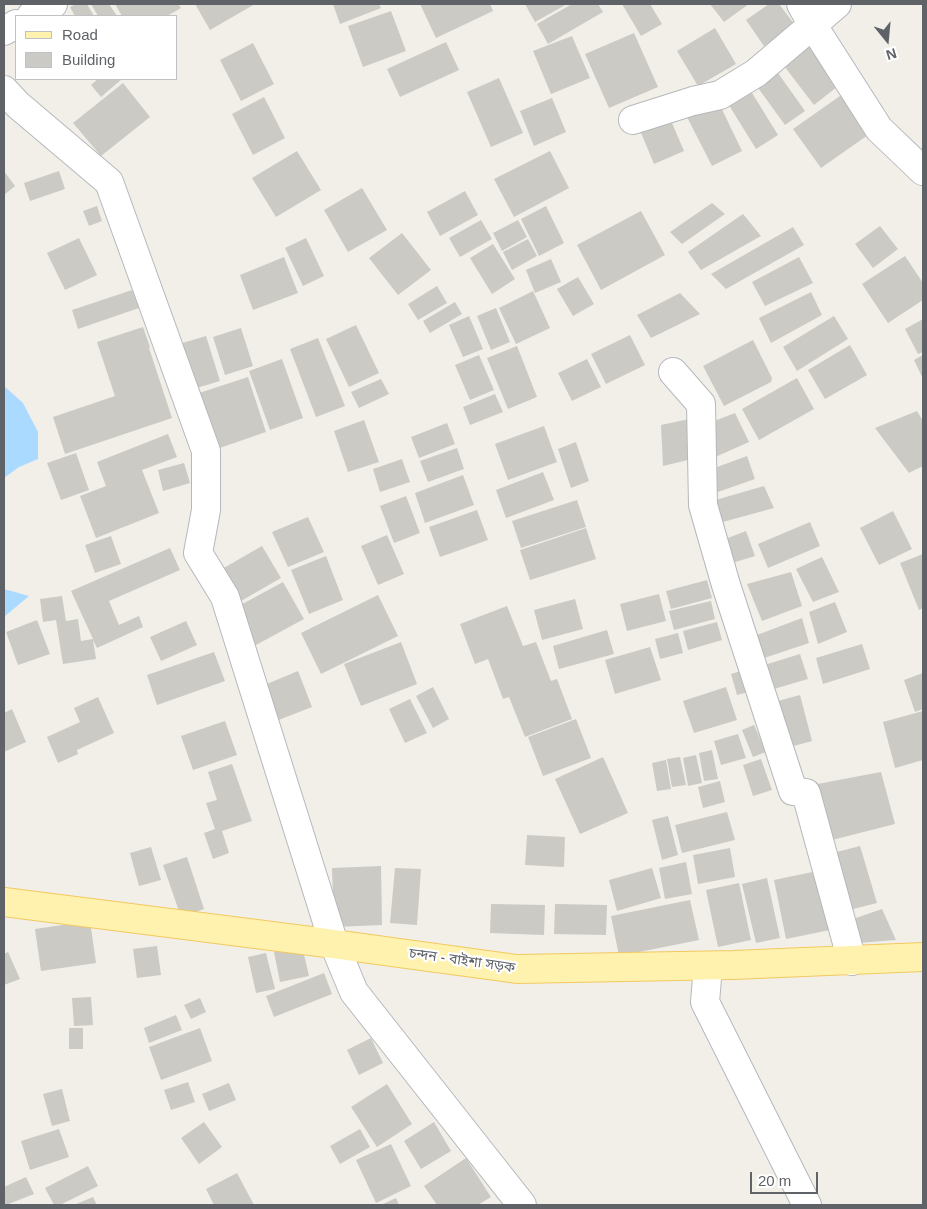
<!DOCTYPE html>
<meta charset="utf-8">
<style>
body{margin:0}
#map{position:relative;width:927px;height:1209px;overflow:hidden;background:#f1efe8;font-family:Arial,sans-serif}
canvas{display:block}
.frame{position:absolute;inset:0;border:5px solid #5f6368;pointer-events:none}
.legend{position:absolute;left:15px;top:15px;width:162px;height:65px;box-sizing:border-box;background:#fff;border:1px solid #bfc1c3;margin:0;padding:6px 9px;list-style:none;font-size:15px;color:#5f6368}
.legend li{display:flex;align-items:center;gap:10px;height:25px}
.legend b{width:25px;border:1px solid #bfc1c3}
.north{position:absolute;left:862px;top:15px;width:50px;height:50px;-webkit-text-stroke:4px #fff;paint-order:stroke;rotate:163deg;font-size:14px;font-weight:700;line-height:20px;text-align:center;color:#5f6368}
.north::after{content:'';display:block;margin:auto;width:18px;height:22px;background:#5f6368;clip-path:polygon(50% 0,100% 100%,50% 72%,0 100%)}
.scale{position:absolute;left:750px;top:1172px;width:68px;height:22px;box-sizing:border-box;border:2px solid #5f6368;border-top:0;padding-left:6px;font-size:15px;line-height:18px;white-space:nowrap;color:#5f6368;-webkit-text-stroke:4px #fff;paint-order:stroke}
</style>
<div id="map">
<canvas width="927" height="1209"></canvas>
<div class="frame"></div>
<ul class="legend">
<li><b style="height:6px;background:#fff2af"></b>Road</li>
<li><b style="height:14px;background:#cccac5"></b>Building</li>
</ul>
<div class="north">N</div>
<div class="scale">20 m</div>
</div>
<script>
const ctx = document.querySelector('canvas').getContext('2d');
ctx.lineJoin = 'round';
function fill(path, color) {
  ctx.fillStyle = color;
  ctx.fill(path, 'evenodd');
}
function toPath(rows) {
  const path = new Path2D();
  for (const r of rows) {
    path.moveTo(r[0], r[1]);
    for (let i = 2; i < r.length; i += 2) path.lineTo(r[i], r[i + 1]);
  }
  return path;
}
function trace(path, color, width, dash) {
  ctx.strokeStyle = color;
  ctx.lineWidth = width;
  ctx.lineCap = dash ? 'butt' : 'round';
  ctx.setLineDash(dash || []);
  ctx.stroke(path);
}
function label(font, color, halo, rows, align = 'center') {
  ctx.font = font + ' Arial,"Noto Sans Bengali",sans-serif';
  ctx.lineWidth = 4.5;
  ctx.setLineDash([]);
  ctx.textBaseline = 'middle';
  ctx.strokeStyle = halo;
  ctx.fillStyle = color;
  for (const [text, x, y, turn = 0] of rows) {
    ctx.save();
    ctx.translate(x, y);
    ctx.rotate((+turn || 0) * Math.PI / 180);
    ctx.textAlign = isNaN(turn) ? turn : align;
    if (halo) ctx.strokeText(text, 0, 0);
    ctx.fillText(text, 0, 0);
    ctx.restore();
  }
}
fill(toPath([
 [4,386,23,403,38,432,38,459,19,467,4,478],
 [4,589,29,596,4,617]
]), '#aadaff');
fill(toPath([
 [76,4,87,4,94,16,75,16,70,7],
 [91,4,109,4,117,16,98,16],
 [115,4,178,4,181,8,167,16,122,16],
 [195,4,255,4,210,30],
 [333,4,379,4,381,8,340,24],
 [420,4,490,4,493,11,436,38],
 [525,4,567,4,535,22],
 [572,4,598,4,603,12,548,44,537,24],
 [622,4,650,4,662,24,641,36],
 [710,4,749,4,724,22],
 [769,4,779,4,795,25,764,46,746,20],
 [391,11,406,51,363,67,348,26],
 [715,28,736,64,698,86,677,51],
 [634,33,658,87,609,108,585,54],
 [572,36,590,78,551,94,533,51],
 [809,41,842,83,814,105,781,62],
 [446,42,459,70,400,97,387,69],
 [253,43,274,84,241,101,220,60],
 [773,66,805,111,785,125,753,81],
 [499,78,523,133,491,147,467,92],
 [98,79,122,79,101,97,91,85],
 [123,83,150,117,101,156,73,123],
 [749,88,778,135,756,149,727,102],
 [847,91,875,130,821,168,793,129],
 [264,97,285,138,253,155,232,114],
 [552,98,566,132,534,146,520,111],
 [717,99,742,151,712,166,686,115],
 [669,116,684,151,654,164,639,128],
 [297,151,321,190,276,217,252,178],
 [550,151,569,188,514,217,494,179],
 [4,171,15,186,4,195],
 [59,171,65,189,30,201,24,183],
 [362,188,387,230,348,252,324,210],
 [465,191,478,215,440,236,427,212],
 [712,203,725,214,682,244,670,232],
 [97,206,102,221,89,226,83,211],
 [546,206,564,243,539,256,521,219],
 [641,211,665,255,601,290,577,245],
 [743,214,761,236,701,270,688,252],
 [481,220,492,239,460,257,449,238],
 [518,220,527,237,502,251,493,233],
 [880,226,898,249,873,268,855,244],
 [793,227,804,245,726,289,711,274],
 [402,233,431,270,398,295,369,258],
 [79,238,97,275,65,290,47,253],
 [306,238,324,276,303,286,285,248],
 [528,239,537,256,512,270,503,252],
 [493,244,515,279,492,294,470,258],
 [905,256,923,283,923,300,888,323,862,284],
 [284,257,298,293,253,310,240,275],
 [799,257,813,283,765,306,752,282],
 [551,259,561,282,535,293,526,270],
 [578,277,594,304,573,316,557,289],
 [437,286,447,303,418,320,408,304],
 [132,290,139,308,78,329,72,310],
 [533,291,550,328,516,344,499,308],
 [811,292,822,315,771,343,759,318],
 [680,293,700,314,651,338,637,315],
 [455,302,462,314,430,333,423,321],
 [496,308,510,342,491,350,477,316],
 [469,316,483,349,463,357,449,325],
 [834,316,848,339,797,371,783,347],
 [923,319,923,352,918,354,905,329],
 [356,325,379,373,349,387,326,339],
 [143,327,150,347,149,348,172,418,65,454,53,417,115,396,97,342],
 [241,328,253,366,225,375,213,337],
 [630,335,645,365,606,384,591,354],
 [206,336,220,381,190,390,176,345],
 [318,338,345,406,316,417,290,349],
 [753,340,772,378,771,382,724,406,703,366],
 [850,345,867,375,825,399,808,370],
 [517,346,537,397,508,409,487,358],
 [479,355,494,390,470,400,455,365],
 [923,355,923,379,914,360],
 [282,359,303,418,270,430,249,371],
 [587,359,601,387,572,401,558,373],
 [248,377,266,432,211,451,193,395],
 [797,378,814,409,759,440,742,409],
 [381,379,389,394,359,408,351,392],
 [495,394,503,412,470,425,463,407],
 [917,411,923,421,923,466,909,473,875,428],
 [735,413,749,442,713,458,709,423],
 [694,418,696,458,663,466,661,425],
 [364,420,379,462,348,472,334,431],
 [447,423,455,444,419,458,411,437],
 [544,426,557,462,508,480,495,444],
 [168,434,177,457,142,470,159,513,96,538,80,496,106,486,97,462],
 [576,442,589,481,571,488,558,449],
 [457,448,464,469,428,482,420,461],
 [76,453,89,490,61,500,47,463],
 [747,456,755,479,715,493,709,470],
 [402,459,410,482,380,492,373,469],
 [184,463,190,483,163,491,158,470],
 [543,472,554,500,506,518,496,490],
 [463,475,474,505,425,523,415,493],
 [764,486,774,508,719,523,712,501],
 [406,496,420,533,394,543,380,506],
 [577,500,586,527,521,548,512,521],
 [477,510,488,540,440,557,429,527],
 [893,511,912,549,879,565,860,528],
 [308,517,324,552,288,567,272,532],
 [810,522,820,546,768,568,758,544],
 [586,528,596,559,530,580,520,550],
 [746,531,755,556,729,564,720,541],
 [387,535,404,574,378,585,361,546],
 [111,536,121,564,95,573,85,545],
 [262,546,281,578,234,605,215,573],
 [170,548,180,570,109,601,119,625,139,616,143,627,97,648,93,640,96,659,63,664,56,620,43,622,40,599,62,596,66,621,78,619,81,641,93,639,71,591],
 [923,554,923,608,919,610,900,563],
 [326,556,343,600,309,614,291,570],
 [822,557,839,592,813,602,796,569],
 [791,572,802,606,762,621,747,584],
 [707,580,712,598,671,609,666,591],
 [283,582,304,619,256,645,235,608],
 [659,594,666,621,627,631,620,604],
 [378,595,398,636,321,674,301,633],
 [575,599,583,629,542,640,534,610],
 [711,601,715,619,674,630,669,611],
 [835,602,847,632,818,644,809,612],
 [507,606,523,646,536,642,551,681,557,679,572,719,525,737,509,697,503,699,488,659,475,664,460,624],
 [802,618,809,643,755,661,749,638],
 [37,620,50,654,18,665,6,632],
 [186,621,197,645,161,661,150,637],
 [717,622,722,640,688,650,683,631],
 [607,630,614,654,559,669,553,646],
 [678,633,683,653,660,659,655,639],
 [401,642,417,684,361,706,344,664],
 [862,644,870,669,823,684,816,658],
 [650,647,661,680,615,694,605,660],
 [214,652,225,681,157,705,147,675],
 [800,654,808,679,767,691,758,667],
 [750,668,756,690,737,695,731,674],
 [298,671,312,707,276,721,262,686],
 [923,673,923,709,915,712,904,680],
 [433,687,449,719,433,728,416,696],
 [726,687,737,720,694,733,683,701],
 [800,695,812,741,786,748,774,702],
 [98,697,114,733,77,750,78,754,58,763,47,737,80,722,74,708],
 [410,699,427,733,405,743,389,709],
 [12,709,26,742,4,752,4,713],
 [923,711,923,760,895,768,883,722],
 [576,719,591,758,543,776,528,737],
 [225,721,237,755,193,770,181,736],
 [754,725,766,752,753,757,742,730],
 [738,734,746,758,721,765,714,741],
 [712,750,718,779,704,781,699,753],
 [696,755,702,783,688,786,683,758],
 [603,757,628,813,580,834,555,779],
 [680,757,686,785,672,787,667,759],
 [761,759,772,790,753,796,743,765],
 [666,760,671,789,657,791,652,763],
 [232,764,252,821,222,831,229,853,213,859,204,833,215,829,206,803,217,800,208,772],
 [881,772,895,824,828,841,812,785],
 [720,781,725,802,703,808,698,787],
 [727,812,735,840,682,853,675,825],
 [668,816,678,855,662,860,652,820],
 [527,835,565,837,564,867,525,865],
 [860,846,877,903,845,911,829,854],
 [151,847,161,880,139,886,130,853],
 [730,848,735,877,698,884,693,855],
 [187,857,204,909,181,917,163,865],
 [686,862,692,894,665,899,659,868],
 [381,866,382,925,334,927,332,868],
 [395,868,421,869,417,925,390,923],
 [652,868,661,898,617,911,609,880],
 [817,871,830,930,786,939,774,880],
 [767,878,780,938,756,943,742,884],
 [739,883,751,940,718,947,706,890],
 [690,900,699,940,619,956,611,916],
 [491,904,545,905,544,935,490,933],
 [555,904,607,905,606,935,554,934],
 [882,909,896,940,858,943,853,919],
 [90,921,96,963,41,971,35,929],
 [157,946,161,975,137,978,133,949],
 [302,946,309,976,280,982,274,952],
 [8,952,20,979,4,985,4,954],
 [266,953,275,989,256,993,248,957],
 [324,973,332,994,274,1017,266,996],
 [91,997,93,1025,74,1026,72,998],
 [200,998,206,1012,191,1019,184,1005],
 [176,1015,182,1030,149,1043,144,1028],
 [69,1028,83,1028,83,1049,69,1049],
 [200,1028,212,1061,161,1080,149,1047],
 [371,1038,383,1063,359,1075,347,1050],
 [188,1082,195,1102,171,1110,164,1090],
 [229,1083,236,1100,209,1111,202,1094],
 [387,1084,412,1124,377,1147,351,1107],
 [62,1089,70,1121,52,1126,43,1094],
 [204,1122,222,1147,199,1164,181,1138],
 [434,1122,451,1151,421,1169,404,1141],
 [59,1129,69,1157,30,1170,21,1141],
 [360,1129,370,1147,340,1164,330,1146],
 [391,1144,411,1186,376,1203,356,1160],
 [466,1158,491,1197,478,1205,437,1205,424,1186],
 [88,1166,98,1186,60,1205,54,1205,45,1188],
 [237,1173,254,1205,214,1205,206,1189],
 [26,1177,34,1194,6,1205,4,1200,4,1187],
 [93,1197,97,1205,74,1205],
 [396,1198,399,1205,381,1205]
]), '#cccac5');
const minor = toPath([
 [801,4,812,24,879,129,923,171],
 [31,16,53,4],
 [4,31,16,24],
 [4,90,18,105,109,182,206,451,206,510,198,553,225,597,334,944,354,992,522,1205],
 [633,120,693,101,720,95,756,73,837,4],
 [673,372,701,404,703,505,726,585,793,791,806,793,852,961],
 [708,966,705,1002,807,1205]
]);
const major = toPath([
 [4,902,311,941,517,969,733,965,923,957]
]);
trace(minor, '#b5b8bc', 30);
trace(major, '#f2c960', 30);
trace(minor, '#fff', 28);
trace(major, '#fff2af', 28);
label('14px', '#5f6368', '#fff', [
 ["চন্দন - বাইশা সড়ক",462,961,8]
]);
</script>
